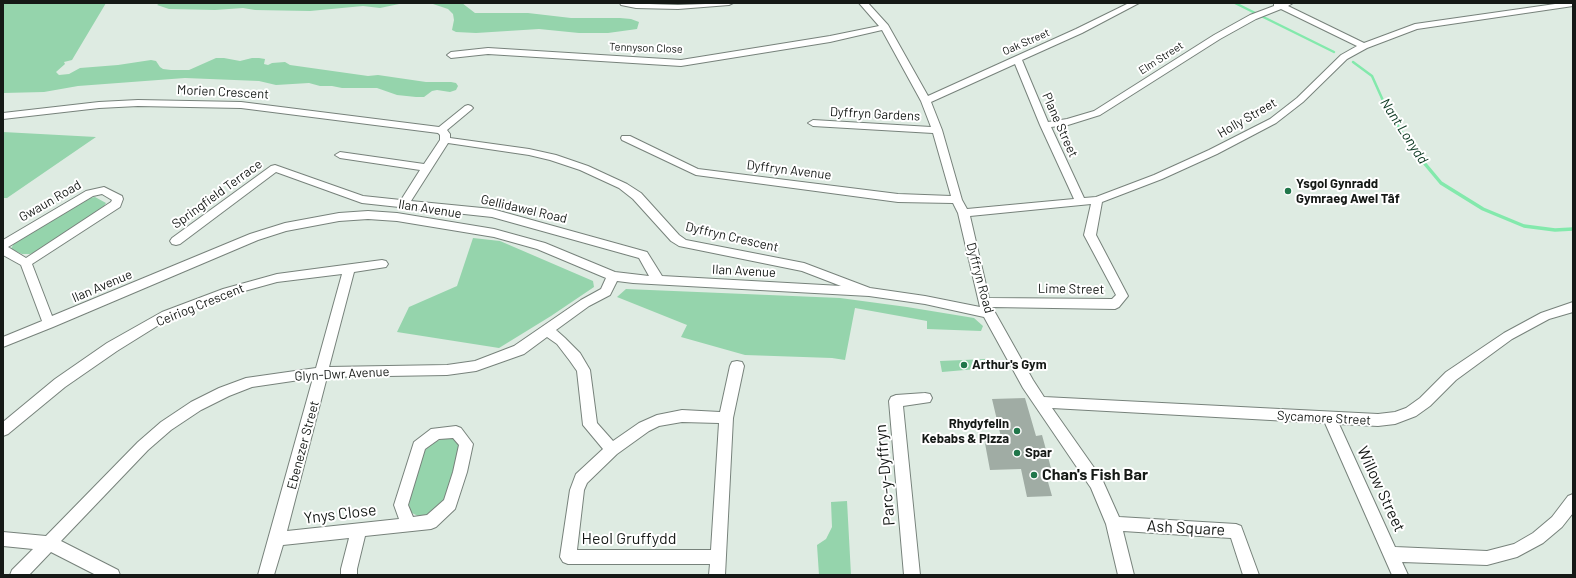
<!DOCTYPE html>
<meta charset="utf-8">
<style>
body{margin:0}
#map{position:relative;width:1576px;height:578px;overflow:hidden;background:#deebe2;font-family:Barlow,sans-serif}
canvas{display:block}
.frame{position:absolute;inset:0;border:4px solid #151916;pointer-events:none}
</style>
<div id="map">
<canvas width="1576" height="578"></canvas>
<div class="frame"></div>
</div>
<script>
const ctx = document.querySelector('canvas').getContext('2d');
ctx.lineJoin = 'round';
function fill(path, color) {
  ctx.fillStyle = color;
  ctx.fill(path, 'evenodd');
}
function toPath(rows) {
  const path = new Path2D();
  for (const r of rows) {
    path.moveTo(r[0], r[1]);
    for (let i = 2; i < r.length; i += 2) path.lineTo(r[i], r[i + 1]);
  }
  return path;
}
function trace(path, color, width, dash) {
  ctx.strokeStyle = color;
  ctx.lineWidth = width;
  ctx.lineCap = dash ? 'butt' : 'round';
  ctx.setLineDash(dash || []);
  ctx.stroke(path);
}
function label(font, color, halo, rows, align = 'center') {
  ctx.font = font + ' Barlow,sans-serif';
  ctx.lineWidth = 4;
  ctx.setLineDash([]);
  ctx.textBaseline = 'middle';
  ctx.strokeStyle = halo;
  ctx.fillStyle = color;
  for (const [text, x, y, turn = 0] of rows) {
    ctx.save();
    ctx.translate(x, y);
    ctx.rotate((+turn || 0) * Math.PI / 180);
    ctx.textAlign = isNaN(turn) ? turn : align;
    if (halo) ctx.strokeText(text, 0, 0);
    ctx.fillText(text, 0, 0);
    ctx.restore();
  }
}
fill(toPath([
 [3,3,106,3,72,60,64,62,65,64,56,72,59,75,69,74,80,68,118,65,151,60,156,61,160,67,163,69,171,70,189,70,216,58,224,58,240,61,252,58,259,58,265,59,264,64,268,65,272,63,285,62,290,65,368,76,378,75,426,82,451,82,456,83,458,86,456,90,450,92,437,90,432,91,424,97,416,97,397,95,377,88,342,88,332,86,320,86,309,83,276,85,259,81,185,78,78,86,44,92,3,93],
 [160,3,404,3,380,8,363,6,310,11,255,10,243,8,215,10,169,9,157,5],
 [430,3,462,3,475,13,528,13,571,18,620,18,631,19,639,22,637,29,608,33,579,33,539,29,476,33,456,32,452,30,454,20,453,14,448,9],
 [3,132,96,137,7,198,3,198],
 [95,197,106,203,103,208,40,250,30,254,22,254,11,249,15,241,84,199],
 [473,238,500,241,593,281,594,287,551,316,499,348,397,332,409,307,457,286],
 [626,289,840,298,907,307,974,318,983,326,981,331,927,329,927,321,855,308,845,360,832,358,745,355,681,337,687,325,617,297],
 [986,359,988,368,942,372,940,361],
 [445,438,454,439,460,446,450,495,430,514,420,517,410,512,409,504,421,455,431,443],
 [847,501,851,575,819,575,817,545,826,539,832,527,831,502]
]), '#95d4ac');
trace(toPath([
 [1235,3,1334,52],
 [1353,62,1372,76,1385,105,1415,153]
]), '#83e9ac', 2.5);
trace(toPath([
 [1415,152,1441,183,1483,209,1524,226,1555,230,1573,229]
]), '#83e9ac', 3.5);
fill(toPath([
 [1025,398,1036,436,1042,435,1051,468,1044,468,1052,496,1027,497,1021,469,990,470,984,438,1001,437,992,399]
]), '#a0aca4');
const street = toPath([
 [620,3,678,5,733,3,729,5,678,9,636,8,621,5,620,3],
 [859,3,868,3,888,25,928,96,1076,29,1129,3,1139,3,1082,33,1022,60,1048,122,1067,119,1094,111,1214,35,1250,15,1274,6,1274,3,1293,3,1288,6,1364,43,1415,24,1562,3,1573,3,1573,6,1417,29,1367,48,1347,59,1303,102,1276,123,1217,154,1162,179,1102,202,1096,235,1128,296,1119,307,1115,309,992,307,1033,380,1044,397,1378,414,1395,412,1406,408,1420,398,1446,372,1504,333,1541,313,1573,302,1573,312,1549,319,1512,339,1456,380,1430,406,1416,416,1395,424,1378,426,1339,424,1395,547,1487,551,1514,544,1533,533,1552,517,1568,496,1573,494,1573,513,1562,527,1543,543,1517,557,1487,565,1402,562,1408,575,1392,575,1325,423,1052,408,1102,479,1119,517,1236,524,1241,526,1259,575,1243,575,1231,538,1123,531,1134,575,1118,575,1106,524,1091,488,1023,388,984,317,925,304,869,296,633,283,617,281,610,295,589,306,556,330,565,338,580,353,590,370,597,423,613,441,639,423,657,415,682,410,720,412,730,366,732,362,737,361,742,362,744,366,733,418,725,575,709,575,710,564,568,564,563,562,560,557,570,490,576,474,603,449,583,425,577,371,570,361,557,344,547,337,524,354,476,371,447,375,327,377,287,531,399,519,394,505,414,442,431,429,456,426,461,428,473,444,467,472,455,509,436,527,431,529,365,536,357,569,357,575,341,575,341,569,349,538,283,545,274,575,258,575,313,378,252,387,229,396,201,410,171,430,148,450,61,541,118,570,120,575,96,575,51,552,29,575,10,575,12,570,33,549,3,546,3,532,46,536,138,442,161,422,191,402,219,388,246,378,316,368,342,274,277,282,230,295,170,318,117,351,65,387,8,434,3,436,3,422,55,379,107,343,162,312,223,289,277,274,382,260,386,261,388,264,386,267,354,272,329,367,447,365,475,361,514,346,581,300,601,289,606,278,537,249,494,237,397,221,368,219,339,221,286,231,258,240,53,327,3,347,3,337,42,321,21,265,3,255,3,240,86,191,104,187,122,196,123,199,120,207,32,264,52,316,250,234,285,223,339,213,368,211,397,213,494,229,545,243,615,272,649,276,639,258,492,217,362,203,276,172,180,244,176,245,172,244,170,241,172,238,271,166,275,165,363,196,401,200,420,170,340,158,335,155,340,152,424,164,440,140,440,135,438,133,241,108,138,106,99,108,3,119,3,113,99,102,138,100,241,102,439,127,465,106,468,105,471,106,473,108,471,110,447,130,450,134,450,138,529,149,556,155,588,166,627,184,641,193,679,235,686,240,804,263,870,288,925,296,980,307,958,213,953,203,898,202,696,175,622,140,621,138,622,136,630,136,698,169,898,194,951,196,933,133,813,126,808,123,813,120,931,127,921,101,882,30,830,42,681,66,488,54,451,58,447,55,451,52,488,48,681,60,830,36,879,26,859,3],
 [1281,9,1357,46,1341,55,1297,98,1270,119,1209,150,1154,175,1096,197,1084,198,1051,127,1068,125,1100,115,1220,39,1256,19,1281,9],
 [1015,64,1040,125,1074,199,967,209,962,200,942,130,931,102,1015,64],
 [448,143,529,155,550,160,580,170,619,188,633,199,671,241,679,246,802,271,841,286,662,276,647,252,492,209,411,201,448,143],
 [102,194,112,200,111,202,26,258,8,247,93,196,102,194],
 [1091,204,1084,235,1116,295,1112,299,989,298,970,216,1091,204],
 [682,422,719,423,711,550,577,550,584,490,587,483,617,454,649,431,659,426,682,422],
 [453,438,459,445,453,472,444,500,427,515,413,517,408,505,425,449,439,439,453,438],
 [925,393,930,394,932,398,930,402,903,406,920,575,904,575,889,401,891,397,896,395,925,393]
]);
trace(street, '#77827b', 2);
fill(street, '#fff');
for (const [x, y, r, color] of [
 [1288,191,4,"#20764a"],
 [964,365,4,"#20764a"],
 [1017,431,4,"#20764a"],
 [1017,453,4,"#20764a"],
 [1034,475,4,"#20764a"]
]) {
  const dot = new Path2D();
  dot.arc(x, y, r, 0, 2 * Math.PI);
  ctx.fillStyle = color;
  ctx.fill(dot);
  trace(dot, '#fff', 1.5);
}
label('11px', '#151916', '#fff', [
 ["Oak Street",1026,42,-24],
 ["Tennyson Close",646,48,2],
 ["Elm Street",1161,58,-33]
]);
label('13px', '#151916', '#fff', [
 ["Morien Crescent",223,92,3],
 ["Dyffryn Gardens",875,114,3],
 ["Holly Street",1247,118,-30],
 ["Plane Street",1060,125,66],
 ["Dyffryn Avenue",789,170,7],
 ["Springfield Terrace",217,194,-36],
 ["Gwaun Road",50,201,-30],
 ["Ilan Avenue",430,209,9],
 ["Gellidawel Road",524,209,13],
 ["Dyffryn Crescent",732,237,13],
 ["Ilan Avenue",744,271,3],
 ["Dyffryn Road",980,278,75],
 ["Ilan Avenue",102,286,-23],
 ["Lime Street",1071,289,1],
 ["Ceiriog Crescent",200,305,-22],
 ["Glyn-Dwr Avenue",342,374,-3],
 ["Sycamore Street",1324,418,3],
 ["Ebenezer Street",303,445,-75]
]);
label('bold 13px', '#151916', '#fff', [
 ["Ysgol Gynradd",1296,184],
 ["Gymraeg Awel Tâf",1296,199],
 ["Arthur's Gym",972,365],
 ["Rhydyfelin",1009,424,"right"],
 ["Kebabs & Pizza",1009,439,"right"],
 ["Spar",1025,453]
], 'left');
label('italic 14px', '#0a3720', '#fff', [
 ["Nant Lonydd",1404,131,57]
]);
label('16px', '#151916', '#fff', [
 ["Parc-y-Dyffryn",885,475,-95],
 ["Willow Street",1381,489,65],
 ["Ynys Close",340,514,-7],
 ["Ash Square",1186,528,3],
 ["Heol Gruffydd",629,539]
]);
label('bold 16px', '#151916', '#fff', [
 ["Chan's Fish Bar",1042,475]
], 'left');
</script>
